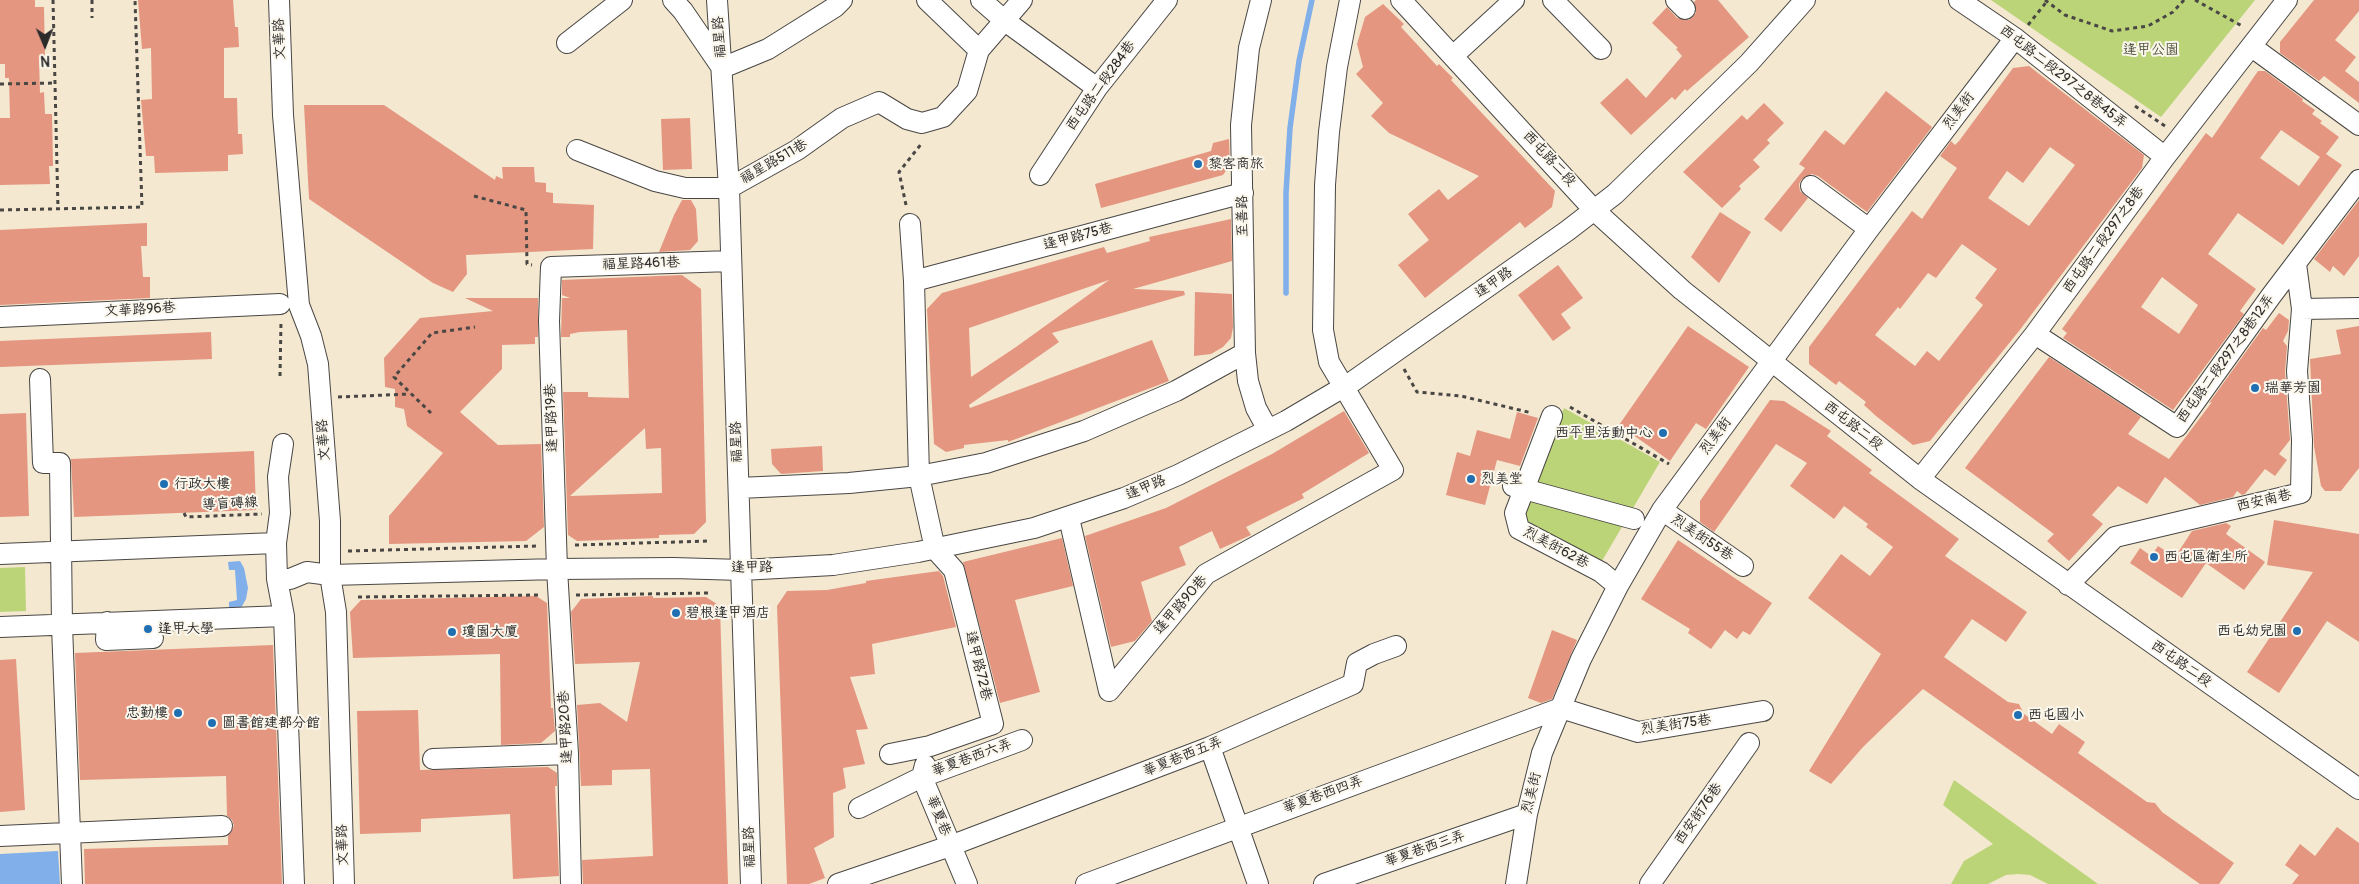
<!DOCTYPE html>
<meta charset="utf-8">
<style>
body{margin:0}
#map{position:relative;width:2359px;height:884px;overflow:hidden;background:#f4e8d0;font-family:Pangolin,sans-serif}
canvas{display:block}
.north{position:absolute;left:20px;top:20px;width:50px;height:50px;-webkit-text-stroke:4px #fbf7ec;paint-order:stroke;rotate:179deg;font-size:14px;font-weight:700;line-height:20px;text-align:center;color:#2b2b2b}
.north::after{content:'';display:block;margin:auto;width:18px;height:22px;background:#2b2b2b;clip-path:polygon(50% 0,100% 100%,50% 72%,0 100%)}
</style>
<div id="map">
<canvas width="2359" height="884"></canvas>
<div class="north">N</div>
</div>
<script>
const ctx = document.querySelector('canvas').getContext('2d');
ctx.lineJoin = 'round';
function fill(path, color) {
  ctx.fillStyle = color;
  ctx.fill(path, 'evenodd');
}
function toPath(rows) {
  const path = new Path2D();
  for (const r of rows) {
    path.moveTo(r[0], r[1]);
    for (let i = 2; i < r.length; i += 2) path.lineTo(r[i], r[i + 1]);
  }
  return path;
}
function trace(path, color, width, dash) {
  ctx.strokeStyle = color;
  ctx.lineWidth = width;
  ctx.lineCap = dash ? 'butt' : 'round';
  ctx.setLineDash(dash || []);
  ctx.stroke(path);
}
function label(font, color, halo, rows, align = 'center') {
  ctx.font = font + ' Pangolin,"LXGW WenKai TC",sans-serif';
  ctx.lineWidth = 4;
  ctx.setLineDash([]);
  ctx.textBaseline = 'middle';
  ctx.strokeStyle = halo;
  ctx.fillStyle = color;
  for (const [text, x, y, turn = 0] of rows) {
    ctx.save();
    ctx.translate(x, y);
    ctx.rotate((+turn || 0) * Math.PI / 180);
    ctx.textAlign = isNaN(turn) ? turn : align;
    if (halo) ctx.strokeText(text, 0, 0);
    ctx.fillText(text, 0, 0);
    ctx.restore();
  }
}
fill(toPath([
 [1991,0,2255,0,2161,117],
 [1564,408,1660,462,1602,561,1521,523,1519,513],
 [25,567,26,611,0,612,0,568],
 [1954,780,2098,884,2048,884,2030,875,2018,874,2006,875,1988,884,1951,884,1964,861,1993,844,1943,805]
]), '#bbd478');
fill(toPath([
 [240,561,244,568,248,588,246,599,241,608,229,609,229,602,237,600,235,570,229,570,228,562],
 [58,851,60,884,0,884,0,854]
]), '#80afea');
trace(toPath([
 [1286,293,1286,193,1290,128,1299,61,1312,0]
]), '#80afea', 5.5);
fill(toPath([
 [0,0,35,0,35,7,44,7,45,59,39,59,40,93,44,92,45,114,52,114,53,166,49,166,50,184,0,185,0,118,10,118,9,78,5,78,5,64,0,64],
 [138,0,233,0,235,27,238,27,239,47,224,48,224,98,237,98,238,134,242,134,243,154,228,155,228,171,155,173,154,156,146,156,141,100,152,99,151,48,142,49],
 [1696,0,1718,0,1749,37,1687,91,1685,89,1675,100,1672,97,1631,135,1600,103,1627,78,1646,98,1682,56,1676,49,1678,48,1652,23,1667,7,1677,18,1689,20,1696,13,1694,2],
 [2314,0,2359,0,2359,11,2335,40,2356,57,2345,71,2359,82,2359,103,2324,76,2319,81,2280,53,2280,42],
 [1383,4,1404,24,1401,27,1437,66,1439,64,1453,78,1451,80,1555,191,1552,207,1525,228,1520,222,1425,298,1398,265,1429,240,1408,214,1439,189,1448,200,1479,176,1389,133,1371,116,1383,103,1356,74,1363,67,1357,44,1365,17],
 [2029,66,2144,155,2142,168,2019,331,1930,441,1913,445,1876,416,1864,405,1866,402,1839,381,1836,385,1809,364,1809,347,1912,211,1922,219,1957,168,1940,156,1951,141,1955,145,1959,141,2013,68],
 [2050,147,2075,165,2029,226,1988,198,2007,171,2023,183],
 [1962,244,1997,269,1975,298,1983,305,1939,361,1927,351,1915,366,1875,335,1898,307,1900,309,1928,273,1936,278],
 [2258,71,2265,71,2303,99,2302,101,2315,110,2312,114,2322,121,2320,123,2339,137,2326,154,2342,165,2283,245,2238,213,2208,254,2256,289,2240,311,2244,314,2173,410,2063,338,2067,333,2062,329,2206,133,2212,138],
 [2281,130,2320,157,2299,186,2260,158],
 [2162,277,2198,305,2179,334,2141,307],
 [1886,91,1932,127,1867,212,1818,176,1812,174,1802,179,1799,184,1800,191,1808,198,1781,232,1764,219,1805,168,1799,164,1825,130,1844,145],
 [1764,103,1784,123,1767,140,1770,143,1753,160,1760,167,1739,186,1741,189,1722,208,1683,172,1742,115,1747,120],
 [304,105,384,105,495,180,496,176,503,179,502,167,534,167,535,182,546,183,546,192,553,193,553,203,594,205,593,249,466,255,467,274,453,292,433,283,309,199],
 [690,118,692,169,663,170,661,119],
 [1229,139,1230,165,1223,175,1101,208,1095,184,1211,151,1213,143],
 [682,200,691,200,696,209,698,241,690,250,659,252,674,215],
 [2359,200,2359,256,2344,276,2333,266,2330,272,2314,259],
 [1720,212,1751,232,1719,283,1691,257],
 [1231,219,1232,261,1133,289,1184,291,1185,295,1052,333,1059,342,969,405,970,408,1152,340,1169,381,1008,442,1008,440,964,445,964,448,946,452,934,444,927,309,942,293,1104,247,1107,253,1150,241,1149,237],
 [1109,280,1016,347,971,377,969,328],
 [147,223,147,246,141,246,143,277,150,277,150,298,0,305,0,230],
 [1558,265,1583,298,1561,314,1571,328,1553,341,1518,295],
 [682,275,701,289,706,522,694,534,659,535,659,538,577,541,568,535,563,392,588,392,588,397,629,398,627,330,580,332,570,334,570,337,561,337,562,298,570,298,562,295,562,280],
 [645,428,646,449,661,448,662,493,570,496],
 [1195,292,1232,294,1233,327,1231,338,1223,347,1211,354,1194,356],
 [465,298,538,298,538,337,535,337,535,344,502,345,502,369,460,412,498,445,541,444,544,527,526,541,389,544,389,516,443,453,407,426,404,409,395,407,395,389,385,387,384,358,420,318,493,311],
 [2279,313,2289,320,2288,331,2283,341,2287,346,2285,372,2290,440,2279,454,2287,460,2275,476,2265,469,2245,494,2242,495,2237,491,2233,497,2200,505,2165,477,2147,504,2118,486,2092,515,2103,524,2069,561,2047,541,2054,534,1965,468,2049,357,2141,417,2128,434,2169,459,2212,402,2209,403,2263,328,2266,330],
 [1688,326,1749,367,1706,429,1696,423,1670,461,1619,425],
 [2359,326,2359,468,2341,491,2325,491,2321,486,2314,446,2310,359,2341,354,2336,330],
 [211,332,212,359,0,367,0,341],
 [1770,400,1784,401,1831,431,1827,436,1872,470,1869,473,1959,539,1945,556,2027,612,2006,642,1972,619,1944,657,2008,702,2019,704,2024,714,2052,734,2059,724,2085,742,2078,753,2147,802,2155,803,2162,812,2234,863,2219,884,2200,884,1923,689,1863,747,1831,784,1809,771,1881,654,1808,598,1841,554,1870,576,1893,547,1866,527,1868,524,1844,506,1834,519,1790,486,1807,463,1776,444,1714,532,1700,522,1700,501],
 [1344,411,1369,453,1302,494,1304,498,1246,527,1251,535,1220,549,1212,531,1179,547,1186,565,1141,582,1152,621,1135,641,1111,647,1085,536,1166,508,1272,454],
 [1517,412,1538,418,1520,466,1497,460,1485,505,1446,495,1457,452,1470,456,1477,430,1510,439],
 [26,413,29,516,0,517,0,414],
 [822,446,823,471,781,474,772,464,771,449],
 [254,451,256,510,74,517,71,459],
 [2274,520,2359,534,2359,642,2327,621,2279,693,2247,672,2313,572,2267,565],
 [2226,523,2231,526,2226,534,2265,562,2244,590,2206,563,2182,598,2130,563,2140,548,2151,556,2158,546,2175,557,2192,531],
 [1062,538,1073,586,1015,600,1040,692,1000,703,963,562],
 [1678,540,1772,603,1750,635,1743,631,1737,639,1725,630,1711,649,1688,633,1690,629,1641,599],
 [939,571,943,576,956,627,872,644,875,674,850,677,868,729,856,730,865,764,843,768,846,788,833,793,834,837,814,848,825,878,809,884,787,884,777,606,787,591,827,590,866,583,866,581],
 [536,596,547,603,551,708,553,708,555,731,541,743,501,745,500,654,353,658,350,612,361,600],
 [653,596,653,598,706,597,720,606,728,884,583,884,582,860,653,856,650,769,612,770,612,785,581,786,577,705,600,703,627,722,640,662,575,664,571,612,581,599],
 [1552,630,1577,640,1552,699,1541,703,1528,698],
 [273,645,282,884,85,884,84,849,228,845,228,836,234,826,232,820,227,816,226,776,80,780,75,653],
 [16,659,25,810,0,812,0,660],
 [418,710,420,770,548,767,557,773,557,786,555,786,559,876,513,879,510,814,421,819,421,832,360,834,357,711],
 [2337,827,2359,843,2359,884,2292,884,2299,875,2285,865,2300,844,2315,856]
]), '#e49681');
const minor = toPath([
 [279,0,283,115,299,305,311,336,318,364,330,521,330,575,336,612,344,884],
 [673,0,683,11,722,68,768,49,835,7,842,0],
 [717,0,729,188,751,884],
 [927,0,979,50],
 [981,0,1005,21,1097,88],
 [1261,0,1249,48,1241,125,1245,353,1248,381,1256,408,1268,430],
 [1401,0,1594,210,1682,290,1920,479,2359,789],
 [1553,0,1601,49],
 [1676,0,1685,9],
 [1959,0,2015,38,2165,157],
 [567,43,622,0],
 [2252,47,2359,125],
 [1453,56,1514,0],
 [577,150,655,181,685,188,729,188,797,150,842,118,879,102,907,119,922,123,943,117,967,91,979,50,1022,0],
 [1040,175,1097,88,1167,0],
 [1811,186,1869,229],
 [910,224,914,281],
 [2296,264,2302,309],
 [0,317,280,304],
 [2035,334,2177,427,2271,296,2359,180],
 [40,379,43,463,60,463,62,626,72,884],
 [1552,416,1515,513,1519,529,1601,572,1618,586],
 [283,444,278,477,280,513,276,543,277,579,290,579,307,572,330,575,557,569,673,568,742,570,833,565,918,552,1034,528,1124,498,1178,475,1286,421,1352,382,1567,231,1615,194,1749,63,1805,0],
 [1920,479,2035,334,2165,157,2287,0],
 [1513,486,1634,519],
 [739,488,849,483,919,476,986,463,1084,431,1176,391,1245,353],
 [1662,510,1743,566],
 [1069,518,1109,691,1206,574,1393,470,1329,362,1323,330,1325,185,1329,132,1337,67,1350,0],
 [0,554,276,543],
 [277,579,284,616,294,884],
 [2068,585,2115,537,2301,493,2302,440,2297,371,2302,309,2359,308],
 [107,622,106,640,153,638],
 [0,627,284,616],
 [1210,747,1258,884],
 [890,754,930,746,993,724,954,570,935,549,919,476,914,281,1243,193],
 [433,759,568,754],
 [925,765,922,777,967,884],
 [859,808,922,777,1022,740],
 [0,836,222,826],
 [571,884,568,754,557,569,549,321,551,267,731,261],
 [838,884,950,846,1210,747,1353,684,1357,663,1374,654,1396,646],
 [1086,884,1561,708,1638,732,1763,711],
 [1324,884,1527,814],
 [1516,884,1527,814,1542,753,1581,659,1618,586,1662,510,1869,229,2015,38],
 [1650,884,1749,743]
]);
trace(minor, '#494744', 22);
trace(toPath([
 [53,0,58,209],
 [92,0,92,18],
 [2045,0,2065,15,2112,31,2148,26,2173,12,2184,0],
 [2195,0,2242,26],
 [2028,25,2048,0],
 [0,84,55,83],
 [2135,106,2165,126],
 [474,196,526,210,527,264,532,265],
 [906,205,899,172,922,143],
 [0,210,142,207,135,0],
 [1404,369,1417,392,1461,396,1532,413],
 [280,376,281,322],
 [338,397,409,394],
 [1570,407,1669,464],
 [431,413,394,377,432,333,475,327],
 [184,513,186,517,262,514],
 [575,545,709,541],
 [348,551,537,546],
 [576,595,710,593],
 [358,597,540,595]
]), '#494744', 3, [4, 4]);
trace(minor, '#fff', 20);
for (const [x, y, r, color] of [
 [1198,164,5,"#1f6fb2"],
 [2255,388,5,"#1f6fb2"],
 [1663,433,5,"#1f6fb2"],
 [1471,479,5,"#1f6fb2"],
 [164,484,5,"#1f6fb2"],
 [2154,557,5,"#1f6fb2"],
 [676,613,5,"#1f6fb2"],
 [148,629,5,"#1f6fb2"],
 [2297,631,5,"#1f6fb2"],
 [452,632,5,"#1f6fb2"],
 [178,713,5,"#1f6fb2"],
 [2018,715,5,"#1f6fb2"],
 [212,723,5,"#1f6fb2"]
]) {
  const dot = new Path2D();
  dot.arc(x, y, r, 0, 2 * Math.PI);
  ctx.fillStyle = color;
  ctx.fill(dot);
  trace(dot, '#fbf7ec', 2);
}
label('14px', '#2b2b2b', '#fbf7ec', [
 ["福星路",720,37,-94],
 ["文華路",280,39,-92],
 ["西屯路二段297之8巷45弄",2063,77,38],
 ["西屯路二段284巷",1101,86,-54],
 ["烈美街",1959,111,-53],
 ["西屯路二段",1549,159,47],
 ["福星路511巷",774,162,-30],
 ["至善路",1243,216,-91],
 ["逢甲路75巷",1078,237,-15],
 ["西屯路二段297之8巷",2104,240,-54],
 ["福星路461巷",641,264,-2],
 ["逢甲路",1494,283,-35],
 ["文華路96巷",140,310,-3],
 ["西屯路二段297之8巷12弄",2226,359,-54],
 ["逢甲路19巷",552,418,-92],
 ["西屯路二段",1853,426,38],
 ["烈美街",1716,436,-53],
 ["文華路",324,440,-94],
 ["福星路",737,442,-92],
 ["逢甲路",1146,488,-23],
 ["西安南巷",2264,501,-13],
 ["導盲磚線",230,504,-3],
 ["烈美街55巷",1702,538,34],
 ["烈美街62巷",1556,548,28],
 ["逢甲路",752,568,-1],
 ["逢甲路90巷",1181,605,-49],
 ["西屯路二段",2181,664,35],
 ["逢甲路72巷",978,666,76],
 ["烈美街75巷",1676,725,-8],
 ["逢甲路20巷",566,727,-93],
 ["華夏巷西五弄",1183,757,-22],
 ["華夏巷西六弄",972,758,-20],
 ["烈美街",1532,793,-76],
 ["華夏巷西四弄",1323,795,-20],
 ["西安街76巷",1699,814,-55],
 ["華夏巷",938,816,68],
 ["文華路",343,845,-92],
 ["福星路",750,847,-92],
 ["華夏巷西三弄",1425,849,-19]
]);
label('14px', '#4f553e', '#fbf7ec', [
 ["逢甲公園",2151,50]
]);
label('14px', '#2b2b2b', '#fbf7ec', [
 ["黎客商旅",1208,164],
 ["瑞華芳園",2265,388],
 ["西平里活動中心",1653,433,"right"],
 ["烈美堂",1481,479],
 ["行政大樓",174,484],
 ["西屯區衛生所",2164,557],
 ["碧根逢甲酒店",686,613],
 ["逢甲大學",158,629],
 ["西屯幼兒園",2287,631,"right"],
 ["瓊園大廈",462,632],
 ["忠勤樓",168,713,"right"],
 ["西屯國小",2028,715],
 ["圖書館建都分館",222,723]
], 'left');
</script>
